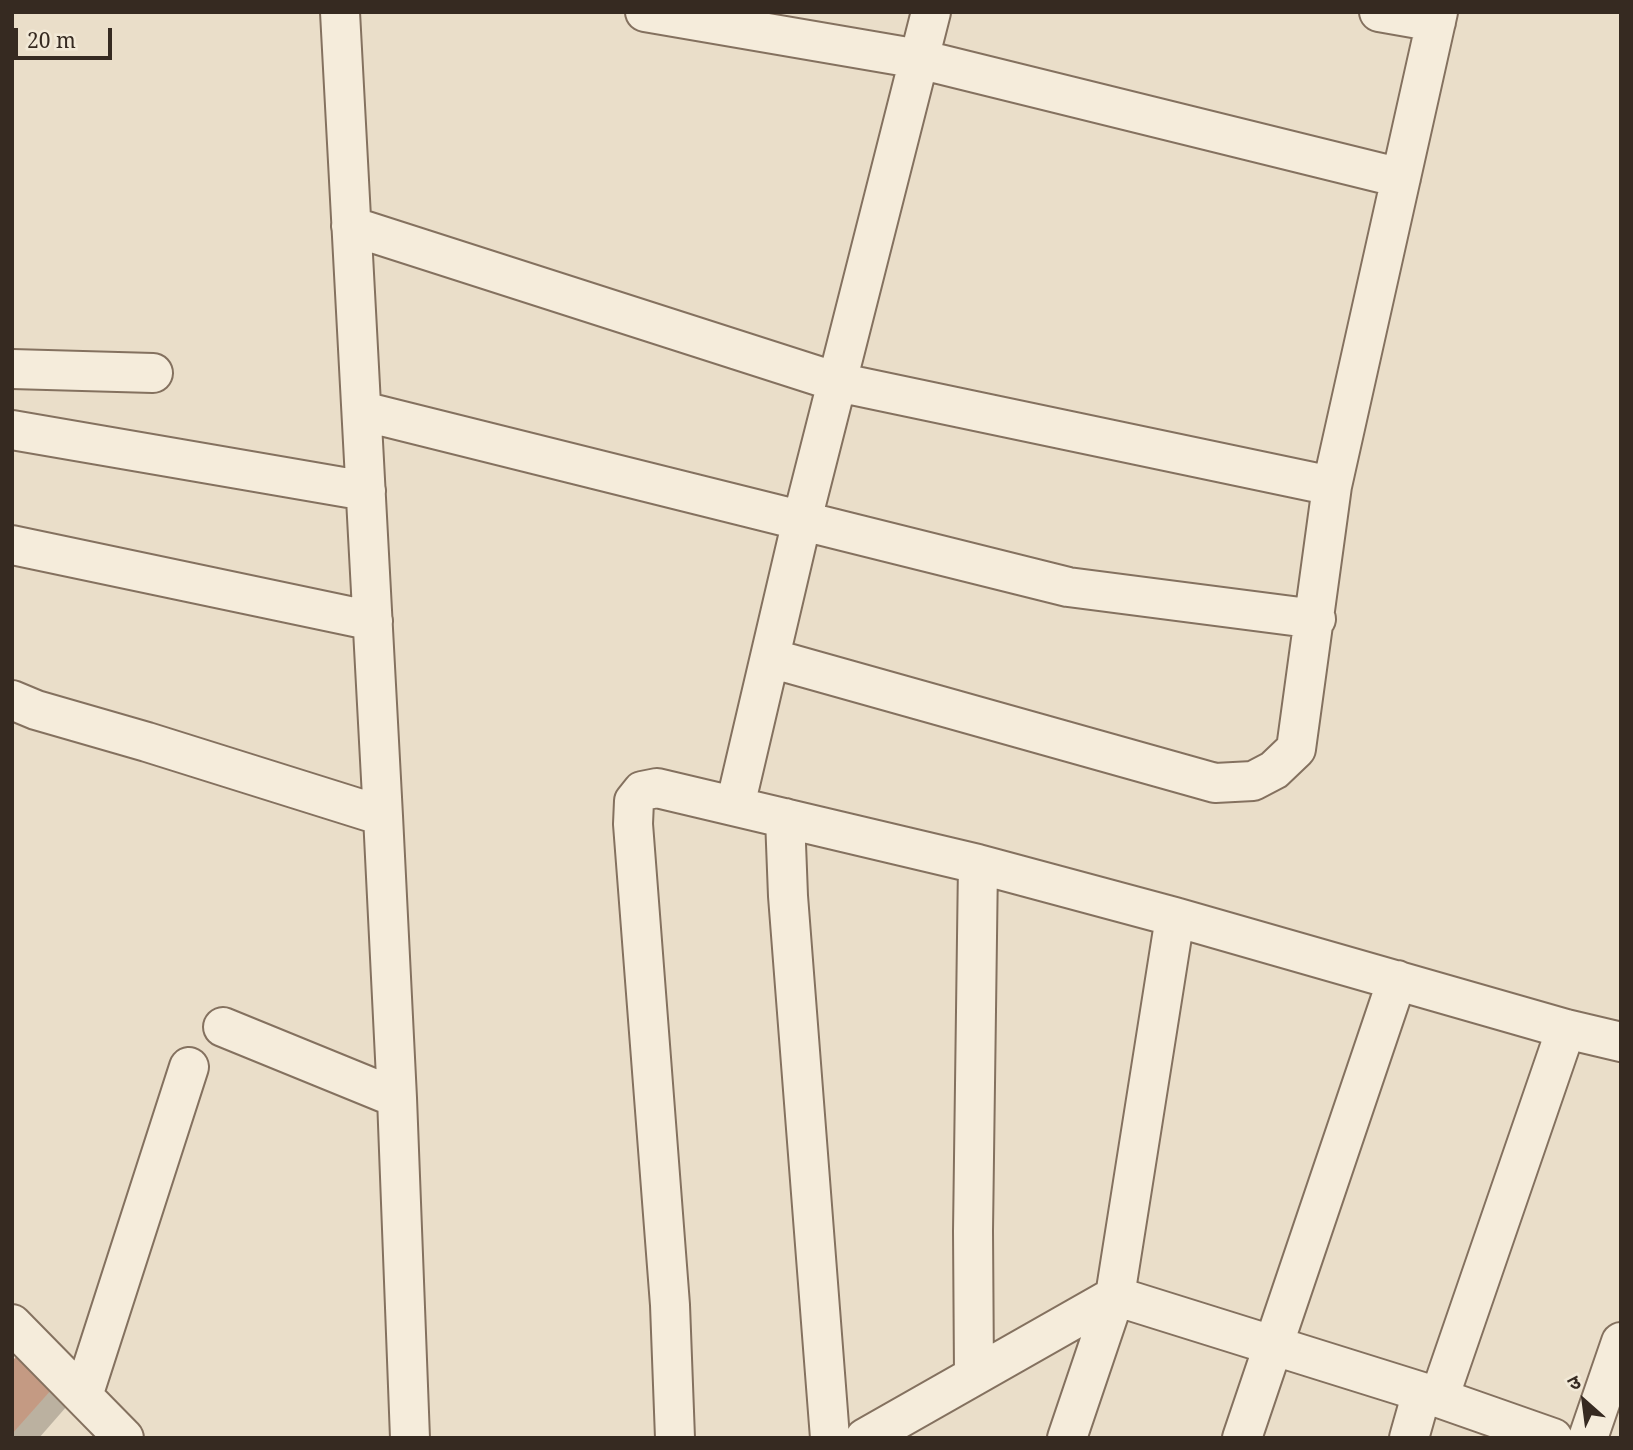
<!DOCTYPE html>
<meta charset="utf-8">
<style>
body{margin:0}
#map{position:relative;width:1633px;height:1450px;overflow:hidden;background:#eadec9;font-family:"Noto Serif","Noto Sans Devanagari",serif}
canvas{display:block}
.frame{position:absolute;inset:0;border:14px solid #362a21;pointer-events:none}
.north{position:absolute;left:1549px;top:1366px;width:70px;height:70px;-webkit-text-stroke:5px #f2e9d7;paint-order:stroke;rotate:332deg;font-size:19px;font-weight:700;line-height:28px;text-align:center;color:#362a21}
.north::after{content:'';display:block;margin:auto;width:24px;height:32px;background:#362a21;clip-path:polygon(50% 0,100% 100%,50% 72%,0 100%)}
.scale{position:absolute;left:14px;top:28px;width:98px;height:32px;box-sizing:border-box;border:4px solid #362a21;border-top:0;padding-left:9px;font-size:21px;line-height:24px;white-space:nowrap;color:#362a21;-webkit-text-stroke:5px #f2e9d7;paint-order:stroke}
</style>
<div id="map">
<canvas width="1633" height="1450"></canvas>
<div class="frame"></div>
<div class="north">उ</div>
<div class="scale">20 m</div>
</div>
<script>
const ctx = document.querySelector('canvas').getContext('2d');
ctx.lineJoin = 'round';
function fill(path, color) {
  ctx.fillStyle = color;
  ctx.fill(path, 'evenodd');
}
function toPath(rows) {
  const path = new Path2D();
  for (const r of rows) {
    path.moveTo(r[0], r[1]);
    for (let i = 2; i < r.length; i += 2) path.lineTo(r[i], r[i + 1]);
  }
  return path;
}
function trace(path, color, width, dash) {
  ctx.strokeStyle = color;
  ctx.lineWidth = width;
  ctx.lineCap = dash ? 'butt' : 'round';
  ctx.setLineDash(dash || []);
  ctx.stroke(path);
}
fill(toPath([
 [12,1364,51,1390,67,1406,39,1438,16,1438,12,1434]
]), '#0003');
fill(toPath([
 [16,1357,52,1389,12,1434,12,1361]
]), '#c49a83');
const minor = toPath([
 [340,12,383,816,397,1098,410,1438],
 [645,12,919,59,1401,178],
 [1379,12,1436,22],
 [351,226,837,382,1332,486],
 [12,369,153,373],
 [362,411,1068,587,1316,619],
 [12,430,366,491],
 [12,545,373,621],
 [770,658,1215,783,1253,781,1274,770,1296,749,1332,486,1438,12],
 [12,700,36,710,147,742,383,816],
 [735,806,802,520,931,12],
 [785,818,788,896,830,1438],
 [223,1027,397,1098],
 [12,1324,124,1438],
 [974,1374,973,1231,978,864],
 [83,1396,189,1067],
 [1439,1398,1566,1029],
 [675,1438,670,1305,633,824,634,801,642,791,657,788,978,864,1175,917,1566,1029,1621,1042],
 [865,1438,1115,1296,1422,1392,1553,1438],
 [1067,1438,1115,1296,1175,917],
 [1242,1438,1397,980],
 [1409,1438,1422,1392],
 [1588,1438,1621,1342]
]);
trace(minor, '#84715f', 42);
trace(minor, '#f5ecdb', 38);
</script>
